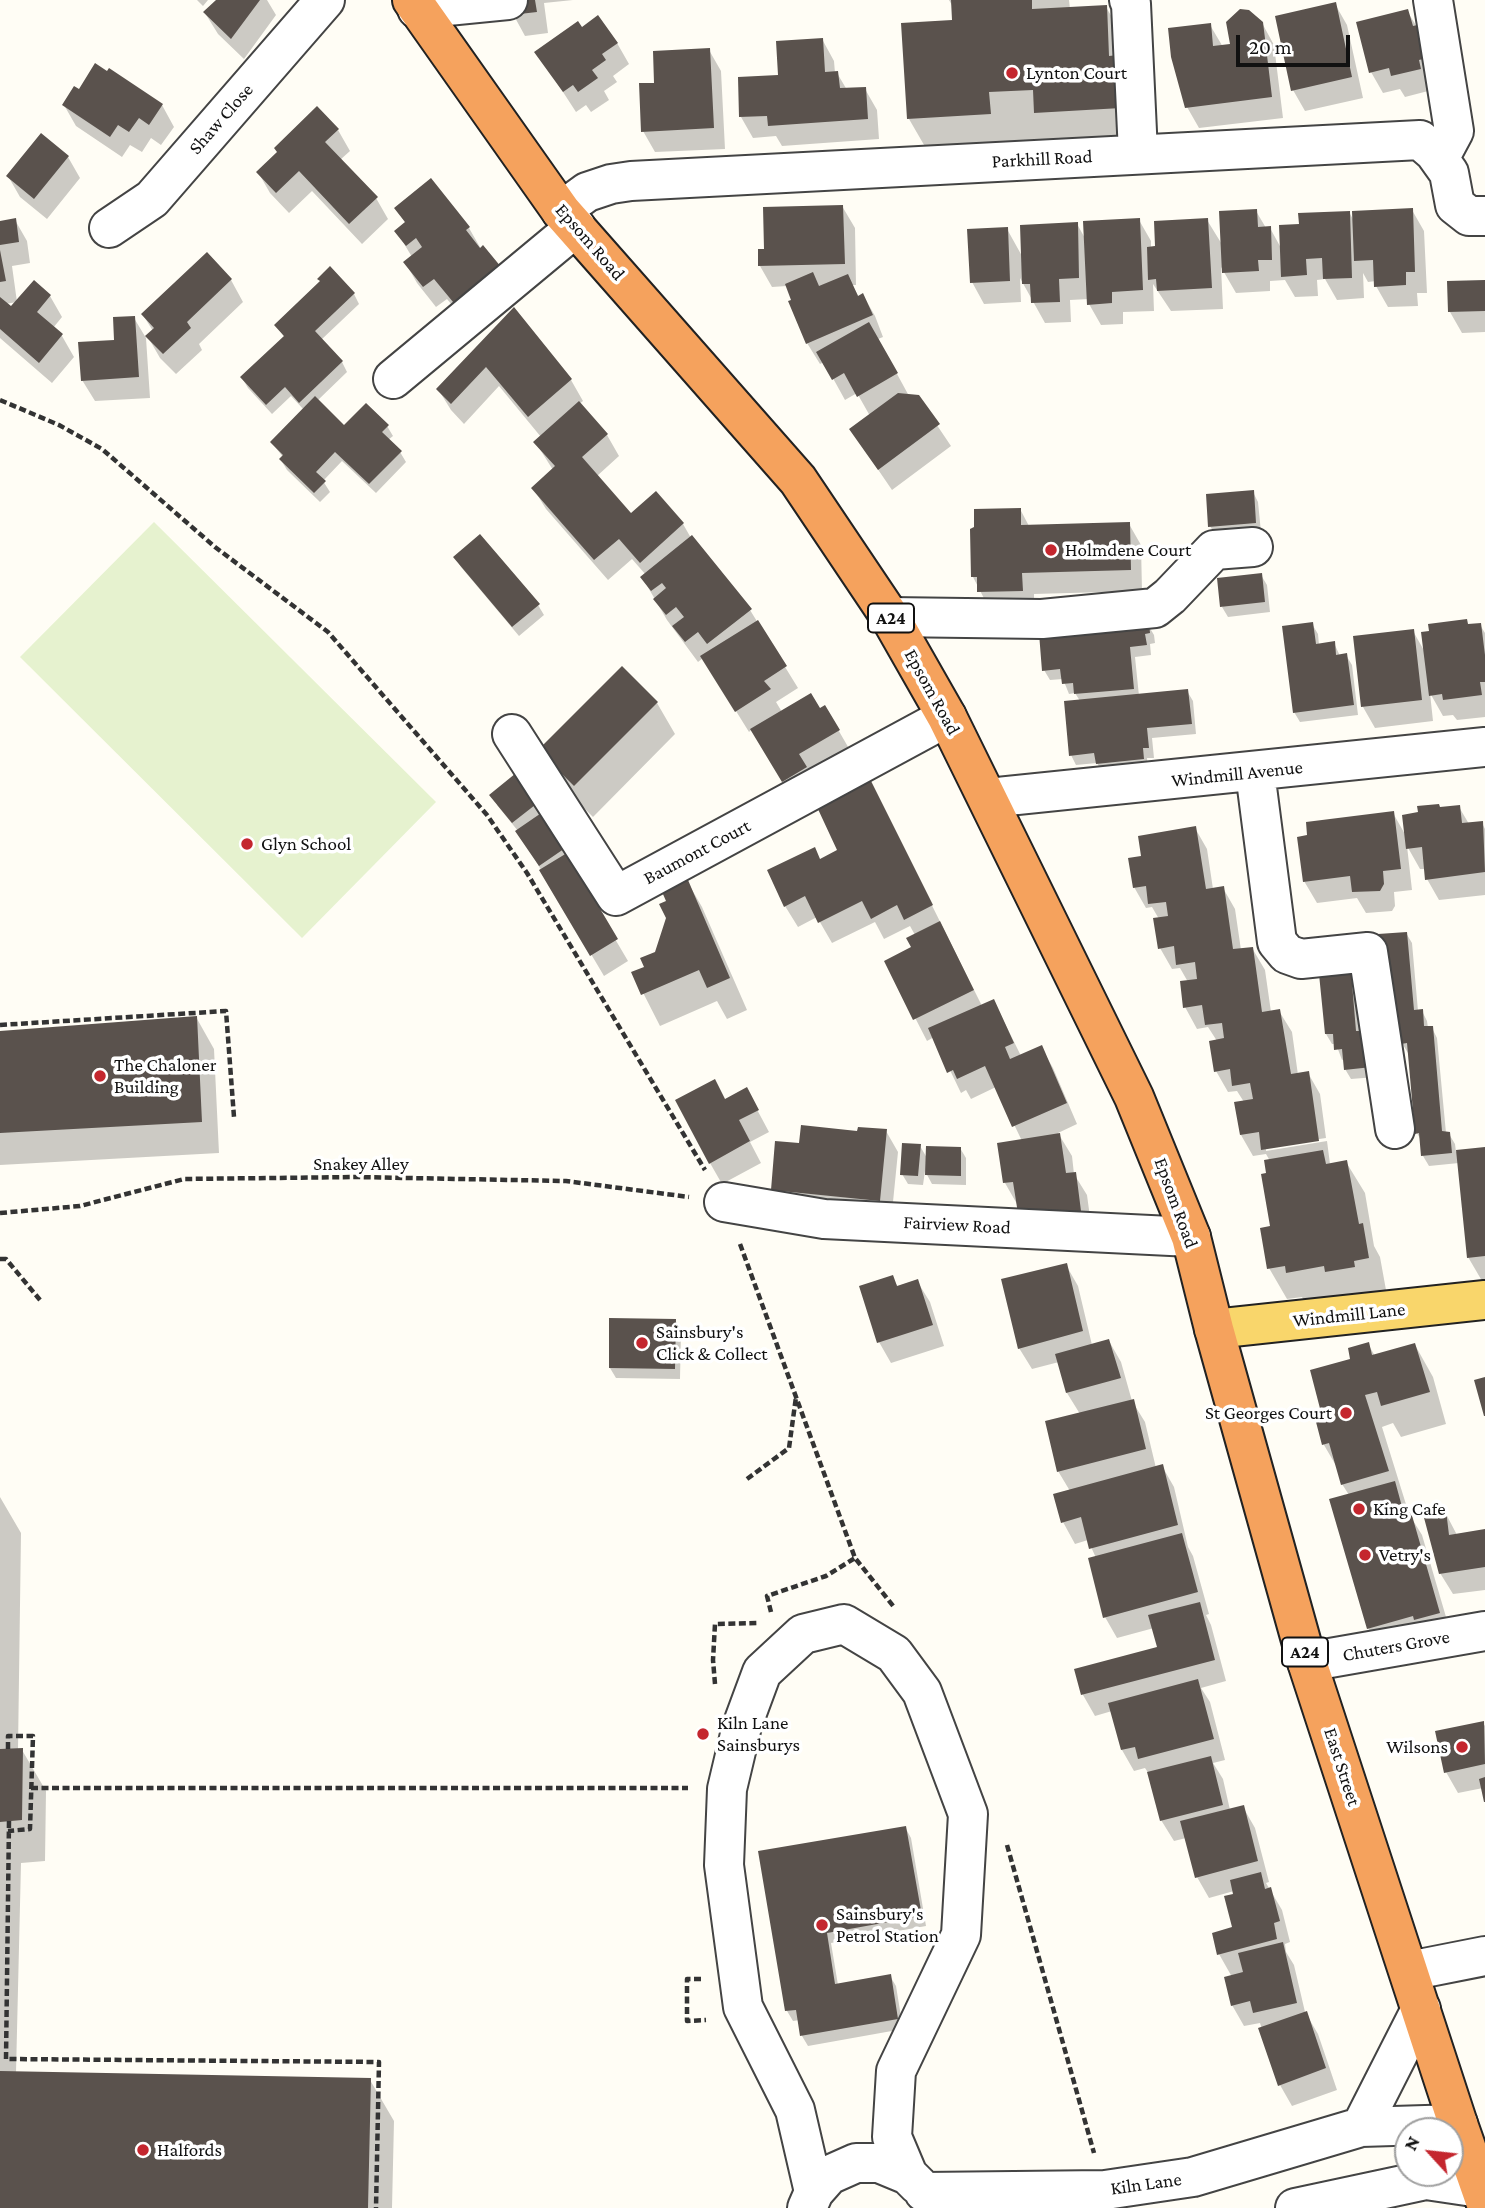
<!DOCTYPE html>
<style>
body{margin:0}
#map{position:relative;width:1485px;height:2208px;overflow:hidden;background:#fffdf5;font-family:"Crimson Pro",serif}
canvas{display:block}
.north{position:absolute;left:1394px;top:2117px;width:70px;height:70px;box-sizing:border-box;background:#fff;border:2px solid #a0a0a0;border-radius:50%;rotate:297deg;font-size:19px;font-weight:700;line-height:28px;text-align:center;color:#111}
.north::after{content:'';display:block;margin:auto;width:24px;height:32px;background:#c4262e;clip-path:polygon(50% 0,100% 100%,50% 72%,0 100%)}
.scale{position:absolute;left:1236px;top:35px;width:114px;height:32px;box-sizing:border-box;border:4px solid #111;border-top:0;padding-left:9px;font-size:21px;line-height:24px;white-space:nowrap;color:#111;-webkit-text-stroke:5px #fff;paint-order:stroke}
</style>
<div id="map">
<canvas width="1485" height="2208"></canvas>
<div class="north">N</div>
<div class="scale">20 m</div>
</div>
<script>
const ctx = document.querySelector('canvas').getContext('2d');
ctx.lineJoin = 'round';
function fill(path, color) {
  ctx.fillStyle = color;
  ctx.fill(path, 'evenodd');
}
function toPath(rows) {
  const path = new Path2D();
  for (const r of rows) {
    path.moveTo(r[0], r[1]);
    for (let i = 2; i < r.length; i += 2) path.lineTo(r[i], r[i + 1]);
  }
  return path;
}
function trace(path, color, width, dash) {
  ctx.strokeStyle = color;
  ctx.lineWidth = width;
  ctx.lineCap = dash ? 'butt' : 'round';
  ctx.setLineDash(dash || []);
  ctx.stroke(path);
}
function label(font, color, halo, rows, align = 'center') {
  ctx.font = font + ' "Crimson Pro",serif';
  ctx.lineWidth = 7;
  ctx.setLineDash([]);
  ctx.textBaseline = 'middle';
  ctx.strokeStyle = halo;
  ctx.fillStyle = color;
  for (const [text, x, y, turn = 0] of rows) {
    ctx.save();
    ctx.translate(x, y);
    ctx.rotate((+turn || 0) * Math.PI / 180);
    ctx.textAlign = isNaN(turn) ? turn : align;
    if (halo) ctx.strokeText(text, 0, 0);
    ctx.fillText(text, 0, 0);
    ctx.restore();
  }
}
fill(toPath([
 [154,522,436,802,302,938,20,657]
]), '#e6f2cf');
fill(toPath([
 [197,0,208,0,203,6],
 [218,0,267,0,276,15,244,59,218,34,205,13],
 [511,0,573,0,544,3,548,33,525,36,513,14],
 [949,0,1069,0,1070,9,1106,7,1139,64,1153,165,942,176,909,119,954,22,953,7],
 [1335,4,1347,25,1363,98,1305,111,1293,90],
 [1407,11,1417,27,1432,90,1405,97,1400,89,1383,93,1371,72],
 [1262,23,1274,45,1283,118,1199,128,1187,107,1210,25,1223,47,1232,46],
 [582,29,617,43,629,64,613,76,617,82,604,91,609,100,591,112,586,105,576,112,537,52],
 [822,39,834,61,835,73,837,73,847,90,865,89,877,110,879,139,782,146,776,136,753,138,741,117,780,77],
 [709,50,721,71,725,149,655,152,643,131,655,85],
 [79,91,162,105,174,127,161,145,151,138,142,152,130,145,122,157,76,126,64,105],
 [338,130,350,151,340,160,376,198,388,219,362,244,312,191,289,213,270,193,258,172],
 [68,157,80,178,47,219,20,197,8,176],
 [430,181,469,228,481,249,471,328,447,299,436,307,417,283,405,262,412,257,397,232,406,224,396,208],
 [842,206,855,228,856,285,852,285,859,297,863,295,875,316,883,337,878,339,909,396,918,397,951,446,892,490,851,430,870,416,857,393,845,400,824,362,820,364,807,343,787,286,772,287,760,266,765,250],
 [1412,210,1424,231,1427,293,1417,293,1418,306,1388,307,1376,286,1376,281,1368,282,1363,273,1364,298,1337,300,1325,279,1317,280,1318,296,1295,297,1285,280,1270,281,1270,291,1236,293,1221,267,1223,309,1171,311,1153,284,1154,311,1123,312,1123,324,1101,325,1089,304,1089,299,1070,300,1071,322,1045,323,1020,278,1021,302,984,304,972,282,1007,229,1022,256,1077,224,1086,240,1139,220,1151,241,1151,248,1207,220,1223,246,1256,211,1266,228,1270,228,1281,248,1301,226,1349,212,1354,221],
 [15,220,27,241,30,263,12,266,17,302,5,304,11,309,34,282,50,296,62,317,53,328,62,336,74,357,52,383,0,338,0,223],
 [207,255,231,280,243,302,199,344,202,350,176,374,160,358,148,337,153,331,143,315],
 [1485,281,1485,332,1462,333,1450,312],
 [354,294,359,304,321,340,342,362,347,372,317,401,344,427,387,426,393,436,388,440,400,452,406,462,376,493,342,461,323,481,330,492,320,502,287,470,281,460,283,457,272,443,304,410,291,396,272,414,248,388,242,378,285,338,276,325],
 [514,309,571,380,583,401,579,404,607,435,619,456,597,476,631,515,683,524,691,538,750,610,798,688,776,702,782,712,819,710,825,707,851,752,795,802,752,729,749,732,703,658,698,662,667,620,642,577,646,575,632,559,608,580,546,509,533,488,553,470,536,443,541,437,499,386,464,424,451,410,438,389],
 [134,318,146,338,150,398,95,401,82,380],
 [1253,492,1258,502,1261,532,1216,536,1210,526],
 [1020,509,1029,526,1129,524,1141,545,1142,591,1034,594,1034,611,991,612,973,577],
 [455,557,538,605,544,615,519,636,461,567],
 [1261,575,1267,585,1270,612,1228,617,1222,607],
 [1466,621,1469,626,1480,625,1485,633,1485,717,1457,720,1453,715,1443,716,1430,693,1433,721,1375,728,1363,707,1355,637,1413,631,1426,654],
 [1312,624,1318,634,1319,645,1334,643,1340,656,1346,655,1352,665,1358,715,1300,722,1294,712],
 [1148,625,1154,635,1155,643,1150,644,1151,655,1135,657,1139,696,1187,691,1193,701,1196,734,1152,738,1154,758,1147,758,1148,769,1103,773,1097,763,1076,765,1071,755,1080,701,1075,693,1069,694,1063,679,1050,680,1044,670],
 [657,703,675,734,593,817,558,782,540,751],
 [520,771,549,810,575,871,628,961,604,976,518,831,497,805],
 [882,805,982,1006,994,1001,1021,1056,1041,1047,1053,1068,1077,1124,1058,1133,1072,1156,1074,1174,1087,1195,1092,1232,1017,1204,1005,1183,1022,1141,996,1087,971,1099,966,1090,961,1093,934,1037,927,1041,886,961,913,948,915,935,910,926,884,939,875,922,832,943,817,917,798,927,785,906,820,860,839,851],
 [1459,807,1469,824,1482,823,1485,829,1485,895,1439,900,1427,879,1426,869,1420,869,1407,846,1412,890,1394,892,1395,906,1392,911,1366,913,1357,898,1317,903,1304,881,1393,813,1406,836,1440,809],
 [1195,828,1207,849,1213,889,1223,888,1235,909,1241,950,1252,948,1265,970,1271,1012,1279,1011,1292,1032,1298,1075,1308,1073,1320,1094,1326,1138,1266,1147,1266,1151,1327,1141,1330,1164,1346,1162,1365,1193,1374,1246,1380,1257,1386,1290,1371,1292,1372,1298,1306,1304,1302,1297,1287,1299,1269,1268,1272,1228,1268,1174,1270,1161,1266,1154,1253,1156,1241,1135,1244,1102,1237,1091,1228,1092,1216,1071,1217,1041,1208,1027,1197,1029,1185,1007,1188,982,1180,968,1172,969,1160,948,1159,919,1152,907,1146,908,1134,887,1143,857],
 [684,876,702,907,747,1010,727,1019,717,1001,660,1026,633,973,646,968,657,953,667,918,669,902],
 [1406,933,1412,943,1418,1011,1422,1011,1427,1021,1428,1028,1432,1028,1437,1038,1446,1133,1449,1134,1455,1144,1456,1152,1485,1149,1485,1286,1468,1257,1459,1163,1429,1166,1423,1156,1422,1142,1417,1133,1408,1053,1402,1043],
 [1350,972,1355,982,1360,1032,1376,1077,1351,1079,1345,1069,1345,1059,1342,1060,1336,1044,1332,1044,1326,1034],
 [196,1017,214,1049,219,1153,0,1165,0,1032],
 [746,1089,769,1132,750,1142,761,1163,722,1184,710,1163,726,1100],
 [886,1131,898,1152,891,1222,785,1211,773,1190,801,1145,859,1133],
 [920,1146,927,1158,960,1148,966,1158,966,1185,932,1184,925,1171,923,1185,908,1184,902,1174],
 [1066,1265,1078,1286,1092,1345,1109,1341,1121,1362,1132,1401,1145,1422,1156,1468,1162,1466,1174,1487,1188,1547,1193,1556,1209,1614,1206,1615,1211,1625,1226,1681,1201,1688,1210,1702,1225,1760,1213,1763,1223,1779,1230,1810,1243,1807,1255,1828,1269,1882,1266,1883,1282,1910,1290,1942,1285,1944,1286,1952,1294,1965,1305,2012,1318,2034,1337,2090,1292,2106,1280,2085,1260,2023,1244,2026,1232,2005,1232,1977,1219,1954,1234,1928,1234,1891,1209,1898,1197,1877,1186,1838,1174,1841,1161,1820,1151,1777,1145,1768,1134,1771,1122,1750,1112,1711,1095,1716,1083,1695,1076,1670,1159,1648,1154,1628,1117,1638,1105,1617,1096,1558,1088,1540,1075,1544,1063,1522,1070,1491,1058,1471,1080,1414,1067,1393,1059,1362,1032,1369,1019,1348],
 [892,1277,898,1287,917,1281,930,1302,944,1346,891,1363,879,1342],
 [675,1320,681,1330,680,1379,616,1378,610,1368],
 [1368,1344,1375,1356,1415,1345,1433,1377,1446,1424,1401,1437,1393,1423,1382,1427,1409,1514,1422,1535,1451,1634,1381,1650,1368,1628,1349,1495,1342,1484,1338,1469,1324,1445,1318,1423,1326,1421,1352,1360],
 [0,1497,21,1533,18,1750,22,1750,46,1791,45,1861,21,1863,16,2073,370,2080,394,2121,392,2208,0,2208],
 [1445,1512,1457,1535,1485,1531,1485,1590,1453,1594,1440,1573],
 [1483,1723,1485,1726,1485,1799,1483,1788,1458,1793,1446,1772],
 [905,1827,911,1838,926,1926,831,1943,838,1985,890,1976,896,1986,903,2029,808,2046,802,2036,800,2020,793,2021,787,2011,760,1853]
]), '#0003');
fill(toPath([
 [216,0,260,0,231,39,203,12],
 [509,0,535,0,537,12,511,15],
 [951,0,1032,0,1032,9,1107,5,1109,56,1118,55,1121,108,1034,113,1033,90,989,92,991,114,907,119,901,23,952,20],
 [1336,2,1352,77,1291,91,1275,16],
 [1240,9,1249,10,1263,22,1272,97,1185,108,1171,57,1168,28,1211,23,1213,46,1230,44,1226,22],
 [1408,9,1413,26,1422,24,1431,57,1419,60,1421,69,1391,76,1389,68,1369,73,1356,22],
 [598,15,618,43,602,54,606,60,592,70,598,78,578,92,573,85,563,92,534,52,578,21,582,27],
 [823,38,825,72,838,71,840,88,866,87,868,119,768,126,767,116,739,117,738,77,778,75,776,41],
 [710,48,714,128,641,132,639,83,654,83,653,51],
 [95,63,107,71,109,68,163,104,149,125,139,118,129,132,118,125,110,137,62,105,74,86,79,89],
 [317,106,339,129,325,142,378,197,349,224,299,171,276,193,256,172,277,152,274,148],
 [41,133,69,156,34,199,6,176],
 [431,178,470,227,466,230,480,248,483,245,506,273,458,308,434,279,423,287,403,262,422,247,416,238,406,246,394,231,405,222,394,208],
 [843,205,845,264,758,266,758,249,764,249,763,207],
 [1413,208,1415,272,1406,272,1406,285,1374,287,1373,260,1354,261,1352,211],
 [1257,209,1258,227,1271,226,1272,260,1258,260,1259,271,1222,273,1219,211],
 [1350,211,1352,278,1323,279,1322,258,1306,259,1307,275,1281,277,1279,225,1299,224,1298,213],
 [16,218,19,242,0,245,0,221],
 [1140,218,1143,290,1112,292,1112,303,1087,305,1083,221],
 [1208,218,1212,288,1157,291,1156,279,1148,280,1147,247,1155,246,1154,221],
 [1078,222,1079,278,1059,279,1060,302,1031,303,1030,284,1022,284,1020,225],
 [1008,227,1010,281,970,283,967,229],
 [0,250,6,281,0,282],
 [207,252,232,279,187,322,191,328,163,354,145,336,154,328,141,314],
 [330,266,355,293,315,331,343,361,299,403,285,387,266,405,240,377,284,336,274,325,320,281,317,279],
 [813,272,819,286,848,274,858,296,863,293,873,315,806,344,788,301,791,300,785,284],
 [34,280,51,295,37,312,63,334,39,363,0,329,0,297,11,306],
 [1485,280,1485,311,1448,312,1447,281],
 [514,307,572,379,528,417,486,367,451,404,436,389],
 [135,316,139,377,81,381,78,342,114,340,113,317],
 [869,322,898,373,857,397,844,373,832,380,816,352],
 [898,393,919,395,940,424,878,470,849,429],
 [315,396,344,425,366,403,389,425,382,432,402,451,369,484,335,452,316,472,326,481,314,493,279,459,283,455,270,442],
 [579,401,608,434,582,457,631,513,656,491,684,523,640,563,619,539,594,560,531,488,555,466,533,442],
 [1254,490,1256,523,1208,527,1206,494],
 [1021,508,1021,525,1130,522,1131,570,1022,573,1023,591,977,592,977,577,971,577,970,529,974,527,974,509],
 [480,534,540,604,512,627,453,557],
 [692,535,752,609,707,644,698,632,685,642,672,626,684,617,676,607,666,615,653,599,666,588,662,583,651,591,640,577],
 [1262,573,1265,602,1220,607,1217,578],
 [1467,619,1468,624,1481,623,1485,655,1485,682,1480,682,1482,695,1443,700,1442,694,1429,696,1421,632,1429,631,1428,624],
 [758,620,787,666,764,681,771,689,735,712,700,656],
 [1313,622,1316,644,1335,641,1336,655,1347,653,1354,705,1293,713,1282,626],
 [1149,623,1150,633,1145,634,1147,645,1130,647,1134,689,1074,694,1073,683,1062,684,1060,669,1042,671,1039,633],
 [1414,629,1422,700,1361,707,1353,636],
 [622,666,658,702,574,786,538,750],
 [1188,689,1192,724,1147,728,1149,748,1143,748,1144,759,1096,764,1094,753,1069,756,1064,701],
 [811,693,820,708,825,705,840,730,799,754,807,767,782,782,750,729],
 [521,769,544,798,512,823,489,795],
 [871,781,933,905,904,920,897,905,871,919,862,901,818,923,805,896,784,907,767,870,815,847,820,859,837,850,817,807],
 [1439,804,1440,807,1460,805,1462,823,1483,821,1485,872,1425,880,1422,847,1406,849,1402,815,1418,812,1417,806],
 [550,807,574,842,539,866,515,831],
 [1394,811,1401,869,1383,871,1384,884,1380,891,1352,892,1350,876,1303,882,1297,837,1307,835,1306,822],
 [1196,826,1206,889,1224,886,1233,949,1253,947,1262,1012,1280,1009,1291,1074,1309,1071,1319,1141,1261,1150,1259,1132,1240,1135,1234,1102,1253,1099,1250,1083,1232,1086,1230,1069,1214,1072,1209,1041,1224,1038,1222,1023,1205,1025,1202,1005,1183,1008,1180,981,1197,979,1195,962,1176,965,1174,946,1158,949,1153,918,1168,916,1166,902,1148,904,1146,886,1133,888,1128,858,1141,856,1138,836],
 [567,853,618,939,590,956,539,870],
 [685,873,730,978,707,988,699,970,641,995,631,972,644,967,640,958,655,952,666,918,659,904,666,901,659,885],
 [940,921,974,990,913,1020,884,961,911,947,906,938],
 [1407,932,1414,1010,1423,1009,1424,1026,1433,1026,1442,1131,1450,1132,1452,1153,1421,1156,1419,1133,1415,1134,1407,1043,1401,1044,1399,1029,1394,1029,1385,1014,1378,934],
 [1351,971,1356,1031,1362,1031,1372,1067,1344,1070,1342,1049,1334,1050,1333,1034,1325,1034,1319,974],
 [994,999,1014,1043,1005,1047,1010,1059,1042,1045,1067,1103,1012,1127,985,1066,957,1079,953,1070,947,1073,928,1028],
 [197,1016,202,1122,0,1133,0,1031],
 [715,1079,725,1099,747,1087,759,1110,739,1120,750,1141,709,1164,675,1100],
 [801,1125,857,1131,858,1127,887,1129,880,1201,771,1190,775,1141,799,1143],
 [1060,1133,1066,1173,1076,1172,1081,1211,1078,1212,1080,1222,1019,1220,1013,1182,1003,1183,997,1143],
 [902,1143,921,1144,918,1176,900,1175],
 [926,1146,961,1147,961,1176,925,1175],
 [1485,1147,1485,1256,1467,1258,1456,1150],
 [1323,1150,1326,1164,1347,1160,1359,1224,1363,1223,1369,1258,1354,1261,1355,1267,1325,1272,1324,1266,1286,1273,1285,1266,1267,1269,1260,1228,1270,1226,1261,1174,1266,1173,1264,1160],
 [1067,1263,1083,1331,1018,1349,1001,1279],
 [893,1275,897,1286,918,1279,933,1325,877,1343,859,1286],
 [609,1318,676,1319,675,1369,609,1368],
 [1109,1339,1121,1378,1066,1393,1055,1354],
 [1369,1342,1372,1355,1415,1343,1430,1392,1381,1406,1377,1392,1365,1395,1389,1471,1341,1485,1329,1443,1322,1445,1316,1422,1323,1420,1310,1370,1350,1359,1348,1348],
 [1485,1377,1485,1416,1484,1416,1474,1380],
 [1134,1399,1146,1449,1057,1472,1045,1421],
 [1163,1464,1178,1525,1089,1549,1081,1517,1061,1523,1053,1494],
 [1395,1481,1404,1514,1411,1512,1440,1613,1414,1620,1413,1616,1367,1629,1329,1499],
 [1446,1510,1449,1535,1485,1529,1485,1567,1439,1574,1423,1514],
 [1182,1533,1198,1592,1103,1618,1088,1558],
 [1200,1602,1215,1660,1081,1695,1074,1669,1157,1647,1148,1615],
 [1198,1679,1214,1739,1138,1759,1135,1747,1121,1750,1108,1703],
 [1484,1721,1485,1764,1444,1773,1435,1731],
 [23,1748,22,1820,0,1822,0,1749],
 [1211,1756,1223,1805,1160,1821,1147,1772],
 [1485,1777,1485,1802,1484,1802,1479,1779],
 [1244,1805,1258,1861,1195,1878,1180,1821],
 [906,1826,922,1916,827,1933,835,1984,891,1974,898,2019,800,2036,796,2010,785,2011,758,1851],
 [1261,1872,1265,1889,1271,1887,1280,1921,1274,1923,1277,1939,1217,1955,1212,1933,1232,1927,1224,1896,1233,1894,1230,1880],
 [1283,1942,1297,2003,1253,2013,1250,2001,1231,2006,1224,1977,1243,1972,1238,1953],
 [1307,2011,1326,2068,1278,2086,1258,2028],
 [0,2071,371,2078,368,2208,0,2208]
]), '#5a524d');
const minor = toPath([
 [1129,0,1131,4,1138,153],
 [1433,0,1454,131,1439,159],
 [417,9,508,0],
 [561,211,587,192,611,184,631,181,1420,140,1434,152,1449,173,1455,205,1469,216,1485,216],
 [109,228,152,199,325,0],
 [393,379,576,227],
 [890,617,1042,619,1155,608,1170,596,1214,550,1253,547],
 [512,734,616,896,947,717],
 [1255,772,1277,942,1287,954,1301,959,1368,952,1395,1129],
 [988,798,1485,747],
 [724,1202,824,1219,1191,1237],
 [1307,1662,1485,1631],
 [1409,1971,1485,1956],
 [1361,2127,1421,2009],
 [814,2192,795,2110,743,2007,724,1865,727,1789,742,1726,762,1672,803,1634,844,1624,894,1654,922,1692,968,1814,961,1935,896,2071,892,2137,908,2175],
 [924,2192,1105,2190,1193,2177,1361,2127,1458,2124],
 [807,2208,814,2192,829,2175,856,2163,879,2163,908,2175,918,2185],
 [1295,2208,1426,2180,1480,2188,1485,2187]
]);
const major = toPath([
 [1214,1329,1485,1300]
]);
const highway = toPath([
 [412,0,561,211,798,480,890,617,947,717,1134,1097,1191,1237,1214,1329,1307,1662,1458,2124,1485,2201]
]);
trace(minor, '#444', 42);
trace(major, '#222', 42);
trace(highway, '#222', 42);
trace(toPath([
 [0,400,59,425,102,449,215,547,328,632,487,815,527,873,705,1170],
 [0,1025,226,1011,234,1117],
 [0,1213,80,1206,184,1179,355,1177,566,1181,689,1197],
 [740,1244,855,1558,894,1607],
 [0,1259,6,1259,40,1300],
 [747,1479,789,1448,796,1397],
 [771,1612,767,1596,826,1576,855,1558],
 [715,1684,713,1660,715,1624,758,1623],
 [8,1749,8,1736,33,1736,30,1829,8,1831],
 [31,1788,688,1788],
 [9,1821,6,2059,379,2062,376,2208],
 [1007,1845,1094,2153],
 [701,1979,687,1979,687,2021,706,2020]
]), '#333', 4.5, [7, 3.5]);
trace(minor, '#fff', 38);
trace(major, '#f9d66b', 38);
trace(highway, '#f5a25d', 38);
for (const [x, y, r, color] of [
 [1012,73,7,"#c4262e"],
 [1051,550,7,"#c4262e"],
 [247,844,7,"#c4262e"],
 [100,1076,7,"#c4262e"],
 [642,1343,7,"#c4262e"],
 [1346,1413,7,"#c4262e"],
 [1359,1509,7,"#c4262e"],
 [1365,1555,7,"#c4262e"],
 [703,1734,7,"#c4262e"],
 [1462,1747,7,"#c4262e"],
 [822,1925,7,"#c4262e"],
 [143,2150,7,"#c4262e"]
]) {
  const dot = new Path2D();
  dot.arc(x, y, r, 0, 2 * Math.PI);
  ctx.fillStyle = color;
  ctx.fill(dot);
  trace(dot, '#fff', 2.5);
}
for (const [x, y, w] of [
 [891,618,46],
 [1305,1652,46]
]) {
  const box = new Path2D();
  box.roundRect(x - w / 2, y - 14.5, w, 29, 5);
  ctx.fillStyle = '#fff';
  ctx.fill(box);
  trace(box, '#111', 2);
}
label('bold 18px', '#111', null, [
 ["A24",891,618],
 ["A24",1305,1652]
]);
label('19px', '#111', '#fff', [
 ["Lynton Court",1026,73],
 ["Holmdene Court",1065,550],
 ["Glyn School",261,844],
 ["The Chaloner",114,1065],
 ["Building",114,1087],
 ["Sainsbury's",656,1332],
 ["Click & Collect",656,1354],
 ["St Georges Court",1332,1413,"right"],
 ["King Cafe",1373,1509],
 ["Vetry's",1379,1555],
 ["Kiln Lane",717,1723],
 ["Sainsburys",717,1745],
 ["Wilsons",1448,1747,"right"],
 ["Sainsbury's",836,1914],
 ["Petrol Station",836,1936],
 ["Halfords",157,2150]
], 'left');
label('19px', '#111', '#fff', [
 ["Shaw Close",221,119,-49],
 ["Parkhill Road",1042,159,-3],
 ["Epsom Road",590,242,49],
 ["Epsom Road",932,692,61],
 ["Windmill Avenue",1237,774,-6],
 ["Baumont Court",697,852,-28],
 ["Snakey Alley",361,1164],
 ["Epsom Road",1176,1203,70],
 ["Fairview Road",957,1225,3],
 ["Windmill Lane",1349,1315,-6],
 ["Chuters Grove",1396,1646,-10],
 ["East Street",1342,1767,72],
 ["Kiln Lane",1146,2184,-8]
]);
</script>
